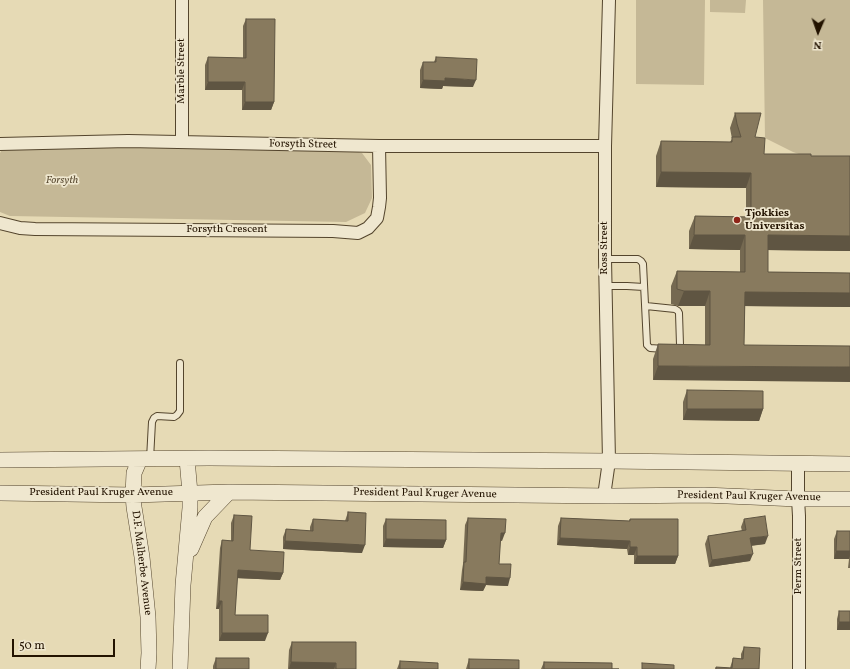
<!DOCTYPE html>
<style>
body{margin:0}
#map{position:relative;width:850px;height:669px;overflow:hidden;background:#e6dab5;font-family:Vollkorn,serif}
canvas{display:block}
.north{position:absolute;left:798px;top:12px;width:40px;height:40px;-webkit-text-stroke:3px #efe7cf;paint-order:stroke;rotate:182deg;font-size:11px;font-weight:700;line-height:16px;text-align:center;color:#231300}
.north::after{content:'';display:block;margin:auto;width:14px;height:18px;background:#231300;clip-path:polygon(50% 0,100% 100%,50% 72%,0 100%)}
.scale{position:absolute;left:12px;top:639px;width:103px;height:18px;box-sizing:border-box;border:2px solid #231300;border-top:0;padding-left:5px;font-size:12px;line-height:14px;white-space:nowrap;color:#231300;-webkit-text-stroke:3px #efe7cf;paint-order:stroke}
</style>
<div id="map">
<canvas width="850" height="669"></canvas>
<div class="north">N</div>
<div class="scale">50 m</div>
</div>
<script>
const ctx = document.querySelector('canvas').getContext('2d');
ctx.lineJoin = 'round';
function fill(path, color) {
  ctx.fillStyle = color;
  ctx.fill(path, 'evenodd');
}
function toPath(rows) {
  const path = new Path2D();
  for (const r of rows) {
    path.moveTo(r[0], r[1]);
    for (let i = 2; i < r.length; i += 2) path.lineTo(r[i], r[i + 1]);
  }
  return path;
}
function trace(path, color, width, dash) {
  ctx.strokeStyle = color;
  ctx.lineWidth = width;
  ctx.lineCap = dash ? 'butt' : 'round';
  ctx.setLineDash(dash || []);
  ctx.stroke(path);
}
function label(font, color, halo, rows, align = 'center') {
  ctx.font = font + ' Vollkorn,serif';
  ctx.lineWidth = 3.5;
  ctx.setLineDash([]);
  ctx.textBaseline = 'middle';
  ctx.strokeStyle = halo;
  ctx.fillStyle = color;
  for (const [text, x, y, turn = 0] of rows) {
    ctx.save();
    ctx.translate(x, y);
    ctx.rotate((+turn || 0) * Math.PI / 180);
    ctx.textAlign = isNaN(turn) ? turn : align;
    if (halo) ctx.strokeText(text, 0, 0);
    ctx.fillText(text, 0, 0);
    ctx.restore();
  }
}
fill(toPath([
 [636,0,705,0,704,85,636,84],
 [710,0,746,0,745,13,710,12],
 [763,0,850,0,850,161,808,157,793,152,765,138],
 [22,144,352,150,362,153,371,165,372,198,365,213,346,222,10,216,0,212,0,153,3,148]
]), '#c5b896');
const service = toPath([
 [605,259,638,259,641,261,643,264,647,345,650,348,664,349],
 [605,286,627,286,644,287],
 [646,306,675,309,678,311,679,313,680,345,679,348,676,349],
 [150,459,152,422,154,418,157,416,174,417,177,415,180,411,180,363]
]);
const minor = toPath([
 [182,141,182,0],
 [0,144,128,141,379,146,605,146],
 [0,223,20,228,35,229,333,231,358,233,368,228,377,218,379,207,380,198,379,146],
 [798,463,798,499,799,516,799,669],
 [604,496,609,461,605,259,605,146,609,0]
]);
const tertiary = toPath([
 [140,459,134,473,133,495,134,507,142,557,148,617,149,653,148,669],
 [0,460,209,458,609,461,850,464],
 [0,493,133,495,229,492,612,496,704,495,798,499,850,499],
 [191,549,205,517,229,492],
 [180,669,183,585,190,508,190,493,187,459]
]);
trace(service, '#54452d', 8);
trace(minor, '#54452d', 14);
trace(tertiary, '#54452d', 16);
trace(service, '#efe7cf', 6);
trace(minor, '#efe7cf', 12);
trace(tertiary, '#efe7cf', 15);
fill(toPath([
 [246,19,274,102,271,110,242,110,242,90,205,90,205,65,208,57,243,58,243,26],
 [436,57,473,87,443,86,442,89,420,88,420,70,423,62,434,62],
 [735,113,755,137,764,154,811,156,850,156,850,251,768,250,768,272,850,273,850,307,745,306,744,345,653,380,653,359,658,344,705,345,705,306,678,306,671,304,671,286,677,271,740,272,740,250,689,249,689,231,695,216,746,217,746,188,656,187,656,156,661,141,730,142,732,139,730,128],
 [687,390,763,409,759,421,683,420,683,402],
 [348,512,362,553,283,549,283,537,286,529,310,531,310,527,313,519,345,521],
 [234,515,250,550,283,573,280,580,237,578,235,615,265,641,219,641,219,609,216,609,220,548,222,540,231,541,231,523],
 [468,518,502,541,500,541,499,564,508,586,486,585,483,591,460,590,462,570,463,564,465,525],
 [561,518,629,521,630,519,678,556,675,564,634,564,634,555,628,555,627,549,557,545,558,526],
 [386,519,446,540,443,548,383,547,383,526],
 [744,519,765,544,751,546,750,561,709,567,705,544,708,536,742,531,741,527],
 [850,521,850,568,848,568,849,559,834,559,834,539,837,531,850,531],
 [839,611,850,611,850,630,837,630,837,619],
 [292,642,356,669,288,669,289,650],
 [744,647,759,669,715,669,716,667,730,668,733,658,741,659,741,654],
 [216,658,249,669,213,669,213,666],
 [469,659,519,669,466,669],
 [400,661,438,669,397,669],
 [544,662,612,669,619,669,541,669]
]), '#756951');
fill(toPath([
 [445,78,476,80,473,87,443,86,442,89,420,88,423,80],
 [208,82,245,82,242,90,205,90],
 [245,102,274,102,271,110,242,110],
 [661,172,751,173,746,188,656,187],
 [694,235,745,235,740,250,689,249],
 [768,235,850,236,850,251,763,250],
 [684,291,710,291,705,306,678,306],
 [745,292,850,293,850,307,739,306],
 [658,366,850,367,850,382,653,380],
 [687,409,763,409,759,421,683,420],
 [501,533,505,533,502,541,498,540],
 [768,536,765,544,747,546,750,538],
 [560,538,630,541,627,549,557,545],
 [386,539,446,540,443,548,383,547],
 [285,541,365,545,362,553,283,549],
 [630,547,637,547,634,555,628,555],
 [836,551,850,551,850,556,849,559,834,559],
 [753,554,750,561,709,567,712,560],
 [637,556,678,556,675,564,634,564],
 [238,570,283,573,280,580,235,578],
 [486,577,510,578,508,586,486,585,483,591,460,590,463,582],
 [219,601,222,601,219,609,216,609],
 [839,622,850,622,850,630,837,630],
 [222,633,268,633,265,641,219,641],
 [291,662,336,663,334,669,289,669]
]), '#5f5542');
const building = toPath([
 [246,19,275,19,274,102,245,102,245,82,208,82,208,57,246,58,246,19],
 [436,57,477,59,476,80,445,78,445,81,423,80,423,62,436,62,436,57],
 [735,113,761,113,755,137,765,138,764,154,811,154,811,156,850,156,850,236,768,235,768,272,850,273,850,293,745,292,744,345,850,346,850,367,658,366,658,344,710,345,710,291,684,291,677,289,677,271,745,272,745,235,694,235,695,216,751,217,751,173,661,172,661,141,732,142,732,137,741,137,737,124,735,113],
 [687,390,763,391,763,409,687,409,687,390],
 [348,512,366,513,365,545,285,541,286,529,313,531,313,519,348,521,348,512],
 [234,515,252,516,250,550,284,552,283,573,238,570,235,615,268,615,268,633,222,633,222,601,219,601,222,540,233,541,234,515],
 [765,516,768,536,750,538,753,554,712,560,708,536,746,530,744,519,765,516],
 [468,518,506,519,505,533,501,533,499,564,511,564,510,578,486,577,486,584,463,582,464,562,466,562,468,518],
 [561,518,630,521,630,519,678,519,678,556,637,556,637,547,630,547,630,541,560,538,561,518],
 [386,519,446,520,446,540,386,539,386,519],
 [837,531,850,531,850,551,836,551,837,531],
 [839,611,850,611,850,622,839,622,839,611],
 [292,642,356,642,356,669,336,669,336,663,291,662,292,642],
 [744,647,760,648,759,669,716,669,716,667,732,668,733,658,743,659,744,647],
 [216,658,249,658,249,669,216,669,216,658],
 [469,659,519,660,519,669,469,669,469,659],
 [400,661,438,663,438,669,400,669,400,661],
 [544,662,612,663,612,669,619,669,544,669,544,662],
 [642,663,674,665,674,669,642,669,642,663]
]);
fill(building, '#887a5e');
trace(building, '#5f5542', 1);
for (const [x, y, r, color] of [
 [737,220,4,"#8f2418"]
]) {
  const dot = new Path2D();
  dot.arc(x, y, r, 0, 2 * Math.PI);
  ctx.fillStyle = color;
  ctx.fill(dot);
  trace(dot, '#efe7cf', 1.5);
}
label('11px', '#231300', '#efe7cf', [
 ["Marble Street",182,71,-90],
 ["Forsyth Street",303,145,1],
 ["Forsyth Crescent",227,230],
 ["Ross Street",605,248,-90],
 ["President Paul Kruger Avenue",101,493],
 ["President Paul Kruger Avenue",425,494,1],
 ["President Paul Kruger Avenue",749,497,1],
 ["D.F. Malherbe Avenue",141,563,83],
 ["Perm Street",799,566,-90]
]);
label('italic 11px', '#5c4d34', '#efe7cf', [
 ["Forsyth",62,181]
]);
label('bold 11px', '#231300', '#efe7cf', [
 ["Tjokkies",745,214],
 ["Universitas",745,227]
], 'left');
</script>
